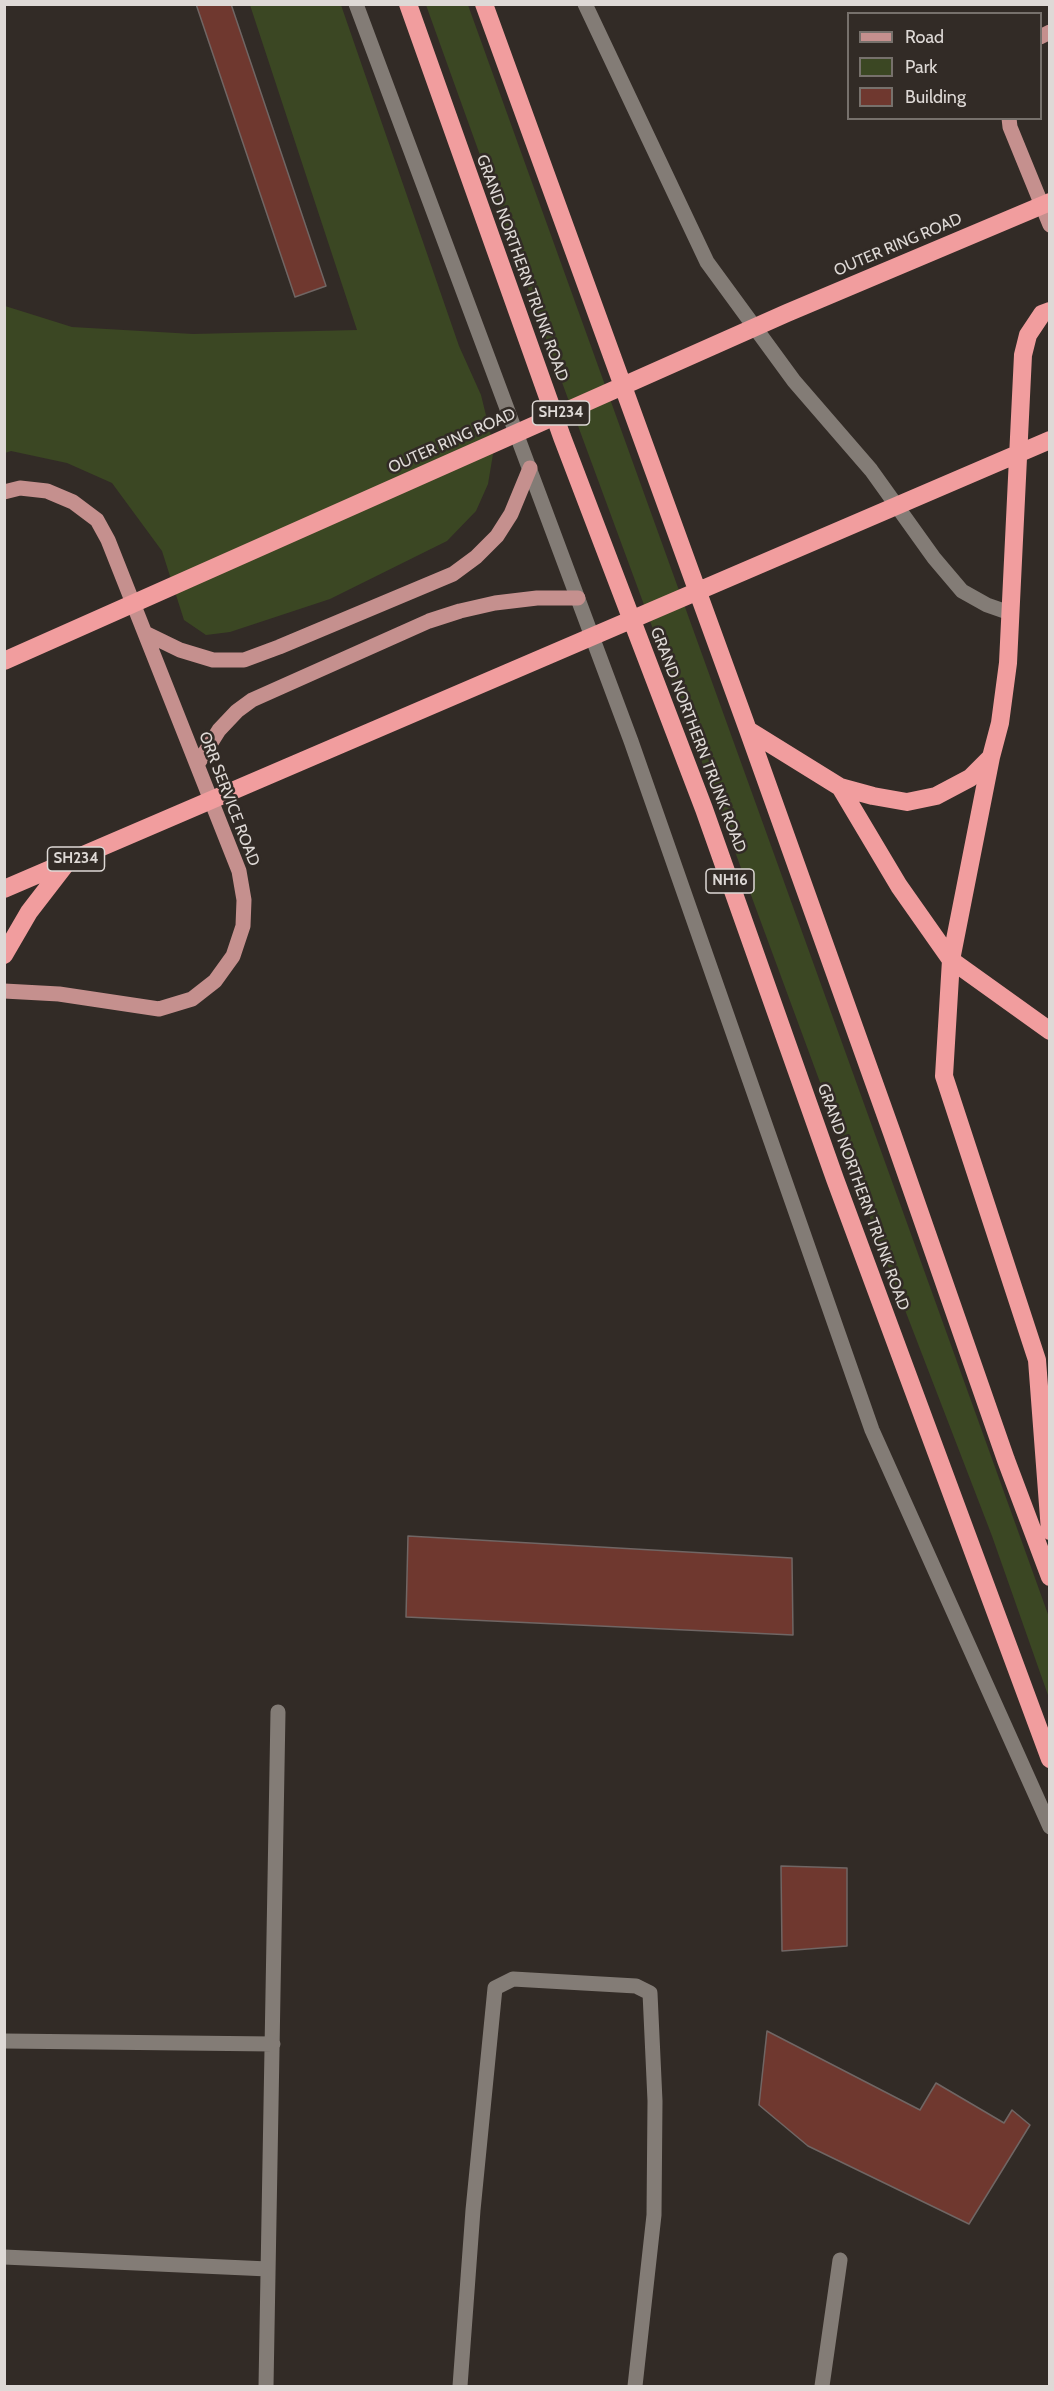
<!DOCTYPE html>
<style>
body{margin:0}
#map{position:relative;width:1054px;height:2391px;overflow:hidden;background:#322b26;font-family:Cabin,sans-serif}
canvas{display:block}
.frame{position:absolute;inset:0;border:6px solid #ded9d6;pointer-events:none}
.legend{position:absolute;left:847px;top:12px;width:195px;height:108px;box-sizing:border-box;background:#322b26;border:2px solid #77716c;margin:0;padding:8px 10px;list-style:none;font-size:18px;color:#ded9d6}
.legend li{display:flex;align-items:center;gap:12px;height:30px}
.legend b{width:30px;border:2px solid #77716c}
</style>
<div id="map">
<canvas width="1054" height="2391"></canvas>
<div class="frame"></div>
<ul class="legend">
<li><b style="height:8px;background:#c5908e"></b>Road</li>
<li><b style="height:16px;background:#3b4723"></b>Park</li>
<li><b style="height:16px;background:#6f382f"></b>Building</li>
</ul>
</div>
<script>
const ctx = document.querySelector('canvas').getContext('2d');
ctx.lineJoin = 'round';
function fill(path, color) {
  ctx.fillStyle = color;
  ctx.fill(path, 'evenodd');
}
function toPath(rows) {
  const path = new Path2D();
  for (const r of rows) {
    path.moveTo(r[0], r[1]);
    for (let i = 2; i < r.length; i += 2) path.lineTo(r[i], r[i + 1]);
  }
  return path;
}
function trace(path, color, width, dash) {
  ctx.strokeStyle = color;
  ctx.lineWidth = width;
  ctx.lineCap = dash ? 'butt' : 'round';
  ctx.setLineDash(dash || []);
  ctx.stroke(path);
}
function label(font, color, halo, rows, align = 'center') {
  ctx.font = font + ' Cabin,sans-serif';
  ctx.lineWidth = 5;
  ctx.setLineDash([]);
  ctx.textBaseline = 'middle';
  ctx.strokeStyle = halo;
  ctx.fillStyle = color;
  for (const [text, x, y, turn = 0] of rows) {
    ctx.save();
    ctx.translate(x, y);
    ctx.rotate((+turn || 0) * Math.PI / 180);
    ctx.textAlign = isNaN(turn) ? turn : align;
    if (halo) ctx.strokeText(text, 0, 0);
    ctx.fillText(text, 0, 0);
    ctx.restore();
  }
}
fill(toPath([
 [250,5,341,5,459,346,481,395,494,448,488,484,476,511,447,541,330,599,230,632,206,635,184,620,162,551,112,483,67,463,11,451,5,453,5,306,72,327,193,334,357,330],
 [426,5,468,5,1049,1617,1049,1698,992,1536,880,1245,553,358]
]), '#3b4723');
const building = toPath([
 [196,4,231,4,326,286,295,297,196,4],
 [408,1536,792,1558,793,1635,406,1617,408,1536],
 [781,1866,847,1868,847,1946,782,1951,781,1866],
 [767,2031,920,2110,936,2083,1004,2123,1012,2110,1030,2125,969,2224,808,2146,759,2105,767,2031]
]);
fill(building, '#6f382f');
trace(building, '#706664', 1.5);
trace(toPath([
 [4,2041,273,2044],
 [4,2257,268,2269],
 [266,2386,278,1712],
 [460,2386,473,2210,495,1988,513,1979,636,1986,650,1993,655,2101,654,2215,635,2386],
 [822,2386,840,2260]
]), '#837c76', 15);
trace(toPath([
 [356,4,631,741,872,1430,1050,1827],
 [585,4,707,262,794,381,871,470,934,558,962,591,987,605,1010,613]
]), '#837c76', 15);
trace(toPath([
 [1040,37,1050,32],
 [1009,118,1010,127,1050,225],
 [4,492,20,488,47,491,73,502,97,520,108,540,239,871,244,900,243,926,233,956,215,981,192,999,159,1009,59,994,4,991],
 [145,633,180,650,213,660,244,660,279,647,453,574,476,557,497,536,511,514,530,468],
 [197,765,219,730,237,711,252,700,429,621,460,611,495,603,537,598,578,598]
]), '#c5908e', 15);
trace(toPath([
 [408,4,562,437,704,809,835,1179,1050,1759],
 [484,4,748,730,892,1133,1006,1460,1050,1577],
 [1050,311,1042,314,1028,335,1023,355,1008,663,1000,723,991,757,951,960,944,1076,1037,1360,1050,1531],
 [4,661,787,313,1050,202],
 [748,730,840,787,873,796,907,802,936,796,970,778,991,757],
 [840,787,899,886,951,960,1050,1031],
 [4,889,1050,440],
 [4,955,29,912,66,864]
]), '#f19d9e', 18);
for (const [x, y, w] of [
 [561,413,57],
 [76,859,57],
 [730,881,48]
]) {
  const box = new Path2D();
  box.roundRect(x - w / 2, y - 12, w, 24, 4.5);
  ctx.fillStyle = '#322b26';
  ctx.fill(box);
  trace(box, '#ded9d6', 1.5);
}
label('bold 15px', '#ded9d6', null, [
 ["SH234",561,413],
 ["SH234",76,859],
 ["NH16",730,881]
]);
label('16px', '#ded9d6', '#322b26', [
 ["OUTER RING ROAD",898,245,-23],
 ["GRAND NORTHERN TRUNK ROAD",522,268,70],
 ["OUTER RING ROAD",452,441,-24],
 ["GRAND NORTHERN TRUNK ROAD",698,740,69],
 ["ORR SERVICE ROAD",229,799,69],
 ["GRAND NORTHERN TRUNK ROAD",863,1197,70]
]);
</script>
